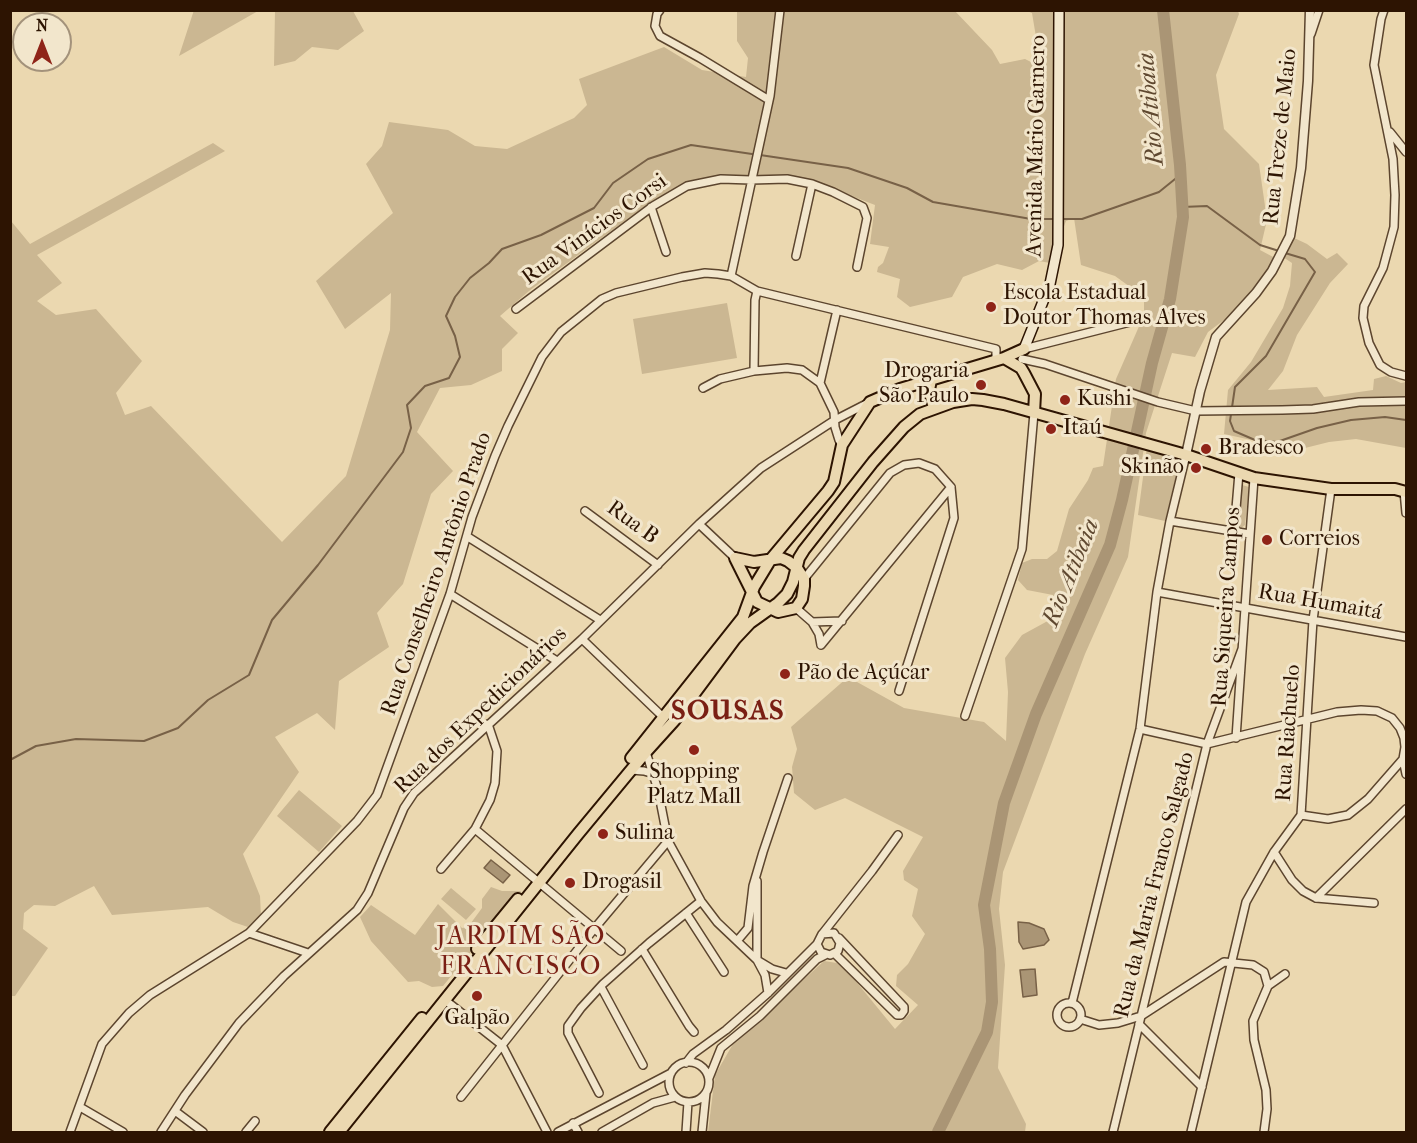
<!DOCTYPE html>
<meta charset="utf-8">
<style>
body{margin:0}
#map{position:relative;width:1417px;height:1143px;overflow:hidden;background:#ebd8b0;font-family:"IM FELL French Canon",serif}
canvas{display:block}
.frame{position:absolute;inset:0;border:12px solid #2d1402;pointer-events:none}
.north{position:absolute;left:12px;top:12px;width:60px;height:60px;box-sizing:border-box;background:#f2e6cc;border:2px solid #a3927b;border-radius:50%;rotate:0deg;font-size:16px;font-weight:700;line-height:24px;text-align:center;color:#2d1402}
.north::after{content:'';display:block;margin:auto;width:21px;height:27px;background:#8f2418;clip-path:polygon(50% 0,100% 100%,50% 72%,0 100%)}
</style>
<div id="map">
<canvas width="1417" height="1143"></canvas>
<div class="frame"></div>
<div class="north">N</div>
</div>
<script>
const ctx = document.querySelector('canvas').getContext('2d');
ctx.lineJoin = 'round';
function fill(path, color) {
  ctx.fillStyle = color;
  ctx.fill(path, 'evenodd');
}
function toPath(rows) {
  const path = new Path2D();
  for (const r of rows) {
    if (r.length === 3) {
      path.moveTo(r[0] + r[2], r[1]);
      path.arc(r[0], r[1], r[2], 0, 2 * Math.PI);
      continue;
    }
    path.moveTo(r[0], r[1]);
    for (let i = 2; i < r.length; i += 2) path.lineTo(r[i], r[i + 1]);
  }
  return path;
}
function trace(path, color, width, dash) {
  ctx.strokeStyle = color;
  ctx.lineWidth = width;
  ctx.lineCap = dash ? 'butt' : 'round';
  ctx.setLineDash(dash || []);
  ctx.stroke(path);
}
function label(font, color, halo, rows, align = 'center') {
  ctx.font = font + ' "IM FELL French Canon",serif';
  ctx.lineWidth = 6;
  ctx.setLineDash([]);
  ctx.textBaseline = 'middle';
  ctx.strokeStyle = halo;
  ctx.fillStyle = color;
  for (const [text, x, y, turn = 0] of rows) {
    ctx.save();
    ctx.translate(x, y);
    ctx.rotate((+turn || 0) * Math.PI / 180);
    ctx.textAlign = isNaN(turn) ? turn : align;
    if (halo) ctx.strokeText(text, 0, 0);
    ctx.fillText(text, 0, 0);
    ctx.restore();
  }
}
fill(toPath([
 [194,10,258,10,258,11,179,56],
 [275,11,353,11,364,31,338,50,312,47,295,61,274,66],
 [737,11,955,11,992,50,1000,64,1025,59,1035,64,1040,61,1032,13,1027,11,1238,11,1239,14,1216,75,1224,129,1259,164,1267,220,1260,250,1275,258,1255,289,1228,317,1208,332,1195,357,1172,353,1146,433,1128,557,1085,654,1003,872,999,909,1005,965,998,1068,1026,1124,1025,1132,708,1132,715,1075,733,1044,824,961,837,963,854,979,895,1029,918,1005,896,986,897,975,908,964,925,934,912,916,918,889,904,880,903,871,923,837,845,798,815,810,794,793,792,767,797,749,791,727,848,677,904,708,984,722,1006,741,1008,692,1005,658,1022,635,1055,617,1053,595,1027,590,1018,580,1022,563,1032,559,1047,559,1057,551,1069,509,1088,480,1093,468,1103,466,1116,379,1144,315,1144,297,1115,276,1081,265,1074,218,1066,221,1050,263,1039,261,1022,270,997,264,963,277,952,297,910,307,897,297,900,279,877,272,878,267,883,263,889,247,870,244,875,205,818,183,788,175,722,176,688,183,652,201,529,291,500,316,518,333,502,349,502,371,471,385,440,388,417,432,453,471,431,494,403,584,377,613,389,647,339,681,335,730,317,713,275,737,299,772,243,854,260,896,261,916,248,927,233,922,208,907,112,915,94,886,55,906,34,905,24,913,23,929,48,948,15,996,11,996,11,221,30,244,213,143,225,151,37,255,62,283,37,301,56,315,96,309,142,361,116,393,125,415,151,406,282,542,346,476,390,330,391,293,345,329,316,281,393,213,366,164,382,146,389,122,448,130,475,146,507,149,574,118,587,105,579,79,664,47,702,70,746,77,748,58,737,41],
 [1290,236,1307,244,1327,259,1337,253,1348,264,1330,283,1297,335,1283,371,1268,390,1317,387,1324,397,1373,390,1374,379,1386,376,1401,383,1406,382,1406,448,1356,439,1329,442,1297,450,1224,434,1228,390,1251,362,1283,308,1290,286,1292,263,1283,257],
 [727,303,737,358,642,374,633,319],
 [1147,447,1181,456,1165,521,1138,515],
 [1242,485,1249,487,1245,525,1240,529,1238,523],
 [299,790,342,826,319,852,277,816],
 [491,887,502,891,521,891,443,986,432,987,419,981,408,982,371,941,360,917,371,905,415,935,438,904,462,928,468,927,482,908,482,899],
 [451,888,476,909,466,920,441,899]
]), '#cbb792');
const water = toPath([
 [491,860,510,875,503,883,484,868,491,860],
 [1018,922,1029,923,1044,929,1049,940,1044,945,1023,949,1019,942,1018,922],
 [1035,969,1037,995,1023,997,1020,970,1035,969]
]);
fill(water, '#aa9575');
trace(water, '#786147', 1.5);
trace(toPath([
 [760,155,848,168,907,188,933,202,1031,219,1052,219],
 [1182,207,1207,206,1260,245,1279,251],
 [1064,219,1082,219,1159,192,1180,175],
 [1285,253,1305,259,1315,272,1266,356,1235,387,1230,421,1234,431,1255,440,1277,442,1317,428,1351,420,1385,417,1406,420],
 [10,760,36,746,76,739,144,741,178,728,208,700,249,675,272,620,318,565,403,452,411,428,407,405,425,386,449,378,460,357,455,336,446,316,455,297,470,278,489,263,502,249,541,235,594,208,613,183,648,159,691,145,752,154]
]), '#786147', 2);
trace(toPath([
 [938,1132,987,1032,992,1002,990,949,984,905,1004,803,1036,714,1110,545,1122,500,1152,363,1170,299,1183,217,1180,165,1163,10]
]), '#aa9575', 12);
const minor = toPath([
 [660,10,657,14,655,26,660,36,700,58,769,100],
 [1384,10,1381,19,1374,65,1393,159,1395,195,1394,227,1383,268,1364,306,1363,318,1369,343,1380,365,1391,372,1406,376],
 [1311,34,1319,10],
 [1390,132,1406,152],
 [651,207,666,252],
 [796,256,812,184],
 [731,276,770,96,780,10],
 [516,309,653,206,687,186,721,179,751,180,787,179,812,184,833,192,863,207,867,218,857,267],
 [1024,349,1138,320],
 [1022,359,1045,364,1158,402,1196,411,1282,410,1313,409,1359,402,1406,401],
 [754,371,755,300,757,291],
 [820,383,837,310],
 [703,388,720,379,754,371,787,368,802,370,820,383,834,412,835,427,839,440,842,445],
 [1404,491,1406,513],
 [585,511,658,565],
 [1170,521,1250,534],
 [699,524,735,558],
 [1234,532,1239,473],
 [468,537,600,620],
 [804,579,890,473,904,465,919,463,935,469,951,487,954,518,899,691],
 [1157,592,1406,637],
 [450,594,557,661],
 [796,608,812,622,819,634,821,645],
 [812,622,842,621],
 [582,639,663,717],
 [821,645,951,487],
 [965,716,1022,549,1034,413],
 [1140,729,1207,744,1337,712,1361,710,1377,711,1392,718,1400,728,1404,738,1405,747,1403,759,1368,799,1348,815,1328,819,1301,815],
 [1236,738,1254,478],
 [646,752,658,790,668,841,701,901,717,922,757,960,772,969,786,973],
 [1403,759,1406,774],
 [631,770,644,771,654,774],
 [475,829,621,951],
 [1274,852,1292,880,1303,891,1316,898,1374,903],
 [441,869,475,829,490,800,495,783,497,751,488,724],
 [757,881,757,960,765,975,768,993],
 [1316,898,1406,809],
 [686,913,724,972],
 [249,933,308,953],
 [823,933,872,871,898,835],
 [737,941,748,928,753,886,763,852,788,778],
 [642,949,689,1026,694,1032],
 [835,954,897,1015,901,1015,904,1011,904,1007,839,938],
 [1268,986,1285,974],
 [601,987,643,1065],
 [445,1000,502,1045,547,1132],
 [1069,1015,12],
 [1072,1003,1140,729,1157,592,1170,521,1186,455],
 [1080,1019,1099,1025,1118,1023,1141,1016,1224,962,1253,965,1264,972,1268,986,1253,1021,1254,1040,1266,1090,1267,1109,1264,1132],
 [1139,1024,1202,1087],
 [689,1082,20],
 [686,1063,693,1054,726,1030,768,993,817,944,822,934,834,933,840,943,838,951,830,955,821,952,817,944],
 [709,1078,721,1048,760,1016,817,959,825,955],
 [599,1093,568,1033,568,1026,581,1008,603,984,649,943,701,901],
 [461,1097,594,929,668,841],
 [80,1107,123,1132],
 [175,1111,203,1132],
 [573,1123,578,1132],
 [70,1132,102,1044,129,1013,150,995,249,933,357,821,377,795,450,594,472,517,495,456,508,426,542,357,561,332,602,299,616,293,682,277,705,273,718,274,731,276,757,291,996,349,996,360],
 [161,1132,185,1095,239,1023,284,976,357,910,368,893,404,808,414,793,582,639,699,524,761,468,835,420,870,402],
 [246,1132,255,1121],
 [558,1132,671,1073],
 [602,1132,653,1103,675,1097],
 [686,1132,688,1102],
 [702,1132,706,1093],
 [1113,1132,1207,744,1242,649],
 [1191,1132,1246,902,1274,852,1301,815,1313,620,1331,489]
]);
const tertiary = toPath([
 [1186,455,1200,391,1216,337,1256,293,1272,271,1290,236,1301,168,1308,81,1310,10]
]);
const secondary = toPath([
 [1024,349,1050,284,1058,245,1059,10]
]);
const primary = toPath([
 [1004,358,1021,368,1024,373,1035,394,1034,413],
 [931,380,929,390,934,408],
 [735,558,754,562,781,558,788,561,797,568,804,579,804,586,802,599,796,608,778,612,757,602,735,558],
 [631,758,743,617,754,587,771,559,828,491,834,482,842,445,870,402,900,389,1004,358,1024,349],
 [477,949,518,899],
 [330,1132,422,1018],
 [339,1132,578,834,646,752,674,721,735,639,750,623,778,603,787,594,793,582,799,558,804,550,873,462,904,427,920,414,953,402,972,399,983,400,1004,404,1186,455,1254,478,1331,489,1395,489,1406,492]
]);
trace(minor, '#5c452e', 10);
trace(tertiary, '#5c452e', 11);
trace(secondary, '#2d1402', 12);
trace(primary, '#2d1402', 14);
trace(minor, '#f2e6cc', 7);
trace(tertiary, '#f2e6cc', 8);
trace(secondary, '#f2e6cc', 9);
trace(primary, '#ebd8b0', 10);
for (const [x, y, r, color] of [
 [991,307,6,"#8f2418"],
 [981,385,6,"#8f2418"],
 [1065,400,6,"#8f2418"],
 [1051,429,6,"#8f2418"],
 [1206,449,6,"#8f2418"],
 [1196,468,6,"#8f2418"],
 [1267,540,6,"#8f2418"],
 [785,674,6,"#8f2418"],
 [694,750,6,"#8f2418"],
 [603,834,6,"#8f2418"],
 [570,883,6,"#8f2418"],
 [477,996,6,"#8f2418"]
]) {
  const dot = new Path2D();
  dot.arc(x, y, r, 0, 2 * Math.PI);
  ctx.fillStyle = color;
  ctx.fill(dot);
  trace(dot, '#f2e6cc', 2);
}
label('22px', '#2d1402', '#f2e6cc', [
 ["Rua Treze de Maio",1281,137,-84],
 ["Avenida Mário Garnero",1037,146,-89],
 ["Rua Vinícios Corsi",595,230,-36],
 ["Rua B",632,523,36],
 ["Rua Conselheiro Antônio Prado",437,574,-71],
 ["Rua Humaitá",1320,603,10],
 ["Rua Siqueira Campos",1227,607,-86],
 ["Rua dos Expedicionários",481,711,-44],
 ["Rua Riachuelo",1289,733,-86],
 ["Rua da Maria Franco Salgado",1155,885,-76]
]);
label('22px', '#2d1402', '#f2e6cc', [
 ["Escola Estadual",1003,294],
 ["Doutor Thomas Alves",1003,319],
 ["Drogaria",969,372,"right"],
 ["São Paulo",969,397,"right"],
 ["Kushi",1077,400],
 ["Itaú",1063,429],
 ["Bradesco",1218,449],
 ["Skinão",1184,468,"right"],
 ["Correios",1279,540],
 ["Pão de Açúcar",797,674],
 ["Shopping",694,773,"center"],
 ["Platz Mall",694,798,"center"],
 ["Sulina",615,834],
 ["Drogasil",582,883],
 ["Galpão",477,1019,"center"]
], 'left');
label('italic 24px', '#5f4830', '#f2e6cc', [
 ["Rio Atibaia",1152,109,-95],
 ["Rio Atibaia",1072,573,-68]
]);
ctx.letterSpacing = '1.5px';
label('26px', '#7a1f14', '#f2e6cc', [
 ["JARDIM SÃO",521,938],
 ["FRANCISCO",521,968]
]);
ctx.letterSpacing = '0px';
ctx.letterSpacing = '1.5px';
label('bold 28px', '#7a1f14', '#f2e6cc', [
 ["SOUSAS",728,712]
]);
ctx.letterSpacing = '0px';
</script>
